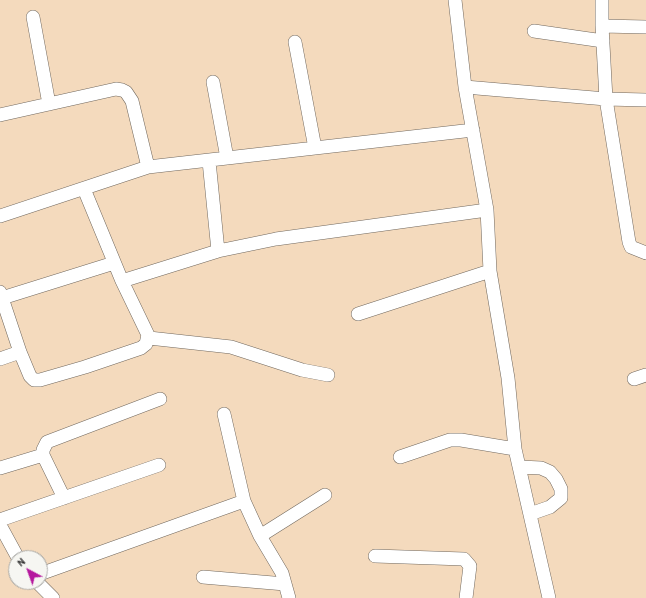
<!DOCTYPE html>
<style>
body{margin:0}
#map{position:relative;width:646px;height:598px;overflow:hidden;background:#f4dabd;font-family:"Patrick Hand",sans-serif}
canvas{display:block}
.north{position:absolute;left:8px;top:550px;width:40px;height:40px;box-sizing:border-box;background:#f6f6f2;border:1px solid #a5a5a2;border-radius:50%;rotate:319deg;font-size:11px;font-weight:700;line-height:16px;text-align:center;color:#2b2b2b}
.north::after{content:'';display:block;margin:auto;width:14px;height:18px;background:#b5179e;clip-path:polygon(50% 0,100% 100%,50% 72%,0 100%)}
</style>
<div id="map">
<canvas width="646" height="598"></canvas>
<div class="north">N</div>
</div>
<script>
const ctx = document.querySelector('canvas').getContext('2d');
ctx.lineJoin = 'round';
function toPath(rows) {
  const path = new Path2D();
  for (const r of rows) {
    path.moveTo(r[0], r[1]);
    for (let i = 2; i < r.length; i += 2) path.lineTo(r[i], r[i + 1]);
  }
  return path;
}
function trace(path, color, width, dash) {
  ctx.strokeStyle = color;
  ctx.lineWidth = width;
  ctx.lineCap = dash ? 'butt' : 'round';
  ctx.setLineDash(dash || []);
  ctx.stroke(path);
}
const minor = toPath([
 [455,0,465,87,487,210,490,271,508,378,515,449,549,598],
 [602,0,602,26,606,99,629,242,631,247,646,253],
 [33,17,49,104],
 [602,26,646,27],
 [534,31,603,41],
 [295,42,315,148],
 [213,82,227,158],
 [465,87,606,99,646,100],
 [0,115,116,89,122,90,126,92,132,101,148,167],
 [209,161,218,251],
 [0,216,148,167,473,130],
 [122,281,218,251,276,239,487,210],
 [0,292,20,352,30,376,34,380,40,380,85,367,141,348,146,344,148,335,122,281,84,189],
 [2,298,114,263],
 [358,314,490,271],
 [149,338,231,347,302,370,328,375],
 [0,359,20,352],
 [634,379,646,375],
 [224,414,244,501,260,536,282,573,289,598],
 [400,457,450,440,461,440,515,449],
 [520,467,541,468,550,472,556,479,561,489,561,498,550,507,530,514],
 [0,468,43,455],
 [64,498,43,455,43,450,47,442,160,399],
 [0,520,159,465],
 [0,525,18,558],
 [260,536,325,495],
 [375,556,464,559,470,566,466,598],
 [40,574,244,501],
 [203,577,285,584],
 [37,582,53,598]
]);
trace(minor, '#71685e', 14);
trace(minor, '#fff', 13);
</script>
